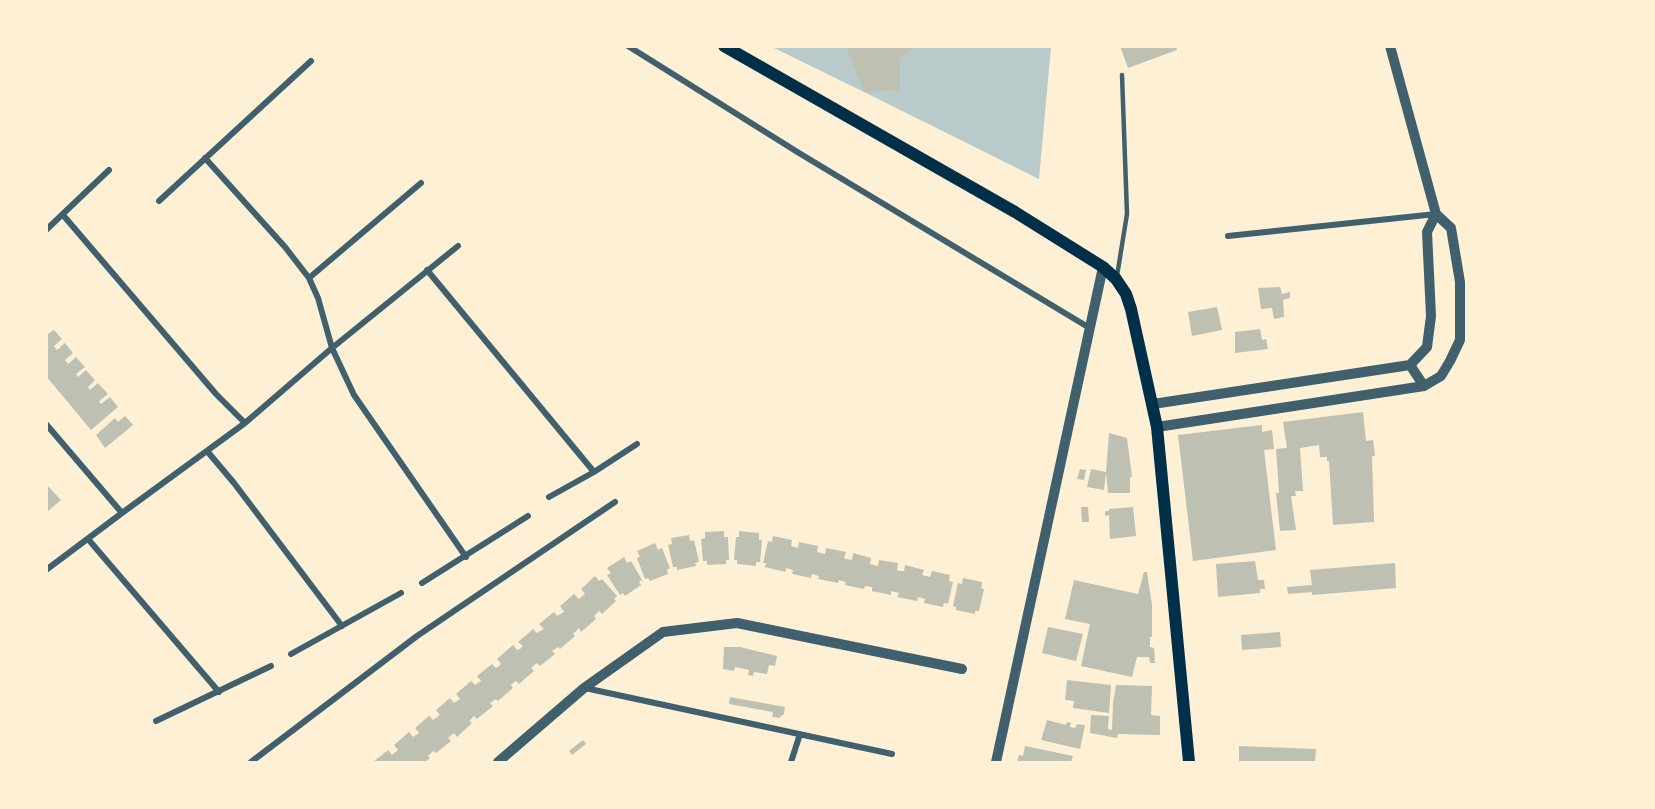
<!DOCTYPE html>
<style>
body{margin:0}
#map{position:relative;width:1655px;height:809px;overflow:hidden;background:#fdf0d5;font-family:Inter,sans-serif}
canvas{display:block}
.frame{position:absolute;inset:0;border:48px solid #fdf0d5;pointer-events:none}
</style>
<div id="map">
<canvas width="1655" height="809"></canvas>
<div class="frame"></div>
</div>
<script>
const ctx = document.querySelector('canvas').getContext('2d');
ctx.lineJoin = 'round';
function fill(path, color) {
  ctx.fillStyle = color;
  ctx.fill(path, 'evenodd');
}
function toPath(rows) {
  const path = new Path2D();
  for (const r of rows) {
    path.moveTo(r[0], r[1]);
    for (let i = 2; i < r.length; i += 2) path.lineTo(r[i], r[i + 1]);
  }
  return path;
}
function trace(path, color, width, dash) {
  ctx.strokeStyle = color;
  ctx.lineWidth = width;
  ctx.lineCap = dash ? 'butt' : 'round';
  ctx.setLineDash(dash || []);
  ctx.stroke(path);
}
fill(toPath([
 [772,47,1051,47,1039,179,864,92]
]), '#b9caca');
fill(toPath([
 [846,46,914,46,900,59,900,90,864,92],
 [1120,46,1176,46,1177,50,1128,68],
 [1280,287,1282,294,1290,292,1290,298,1283,300,1284,317,1274,319,1272,308,1261,309,1258,288],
 [1217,307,1222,330,1192,336,1188,312],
 [1260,329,1262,340,1266,339,1268,349,1235,353,1235,332],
 [54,330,62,339,54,346,57,350,65,343,73,353,65,360,68,364,76,357,85,367,76,374,78,377,86,370,95,380,88,387,90,390,98,383,108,394,99,401,101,404,110,397,118,407,91,430,46,376,46,335],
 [1363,412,1366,441,1373,440,1375,456,1372,456,1374,522,1333,525,1329,461,1327,461,1327,457,1320,457,1319,445,1300,448,1303,491,1295,491,1296,496,1291,496,1296,530,1280,531,1276,493,1279,493,1276,449,1287,448,1283,422],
 [125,416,133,425,105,448,96,435,115,418,118,422],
 [1262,425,1262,432,1272,430,1274,449,1264,450,1276,550,1193,561,1178,435],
 [1109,433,1127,438,1132,477,1130,477,1130,493,1108,493,1106,472],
 [1080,469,1086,470,1084,480,1077,479],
 [1091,469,1106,472,1104,490,1087,487],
 [46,484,61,500,46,513],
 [1081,507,1088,507,1089,522,1082,522],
 [1133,507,1136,536,1110,539,1109,515,1105,516,1105,511,1109,511,1109,509],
 [724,531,724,537,728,537,729,560,726,560,726,564,707,565,707,561,703,561,701,539,705,538,705,532],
 [739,531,759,533,759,540,762,540,760,562,756,562,756,566,737,564,737,560,734,560,736,537,739,537],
 [689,535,690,541,694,540,699,562,695,563,696,566,677,570,677,567,673,567,668,545,672,544,671,538],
 [773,536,792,540,791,546,794,547,798,548,799,542,818,546,817,552,825,554,826,548,846,552,844,558,847,559,852,560,853,553,871,558,870,564,878,566,879,560,898,563,897,570,900,571,904,571,905,565,924,570,922,575,930,577,932,571,950,575,949,581,953,582,948,604,944,603,943,607,924,603,925,599,918,597,917,601,897,597,899,593,891,591,891,595,872,591,872,587,865,586,864,589,845,585,846,582,842,581,839,580,838,583,818,579,819,576,812,574,811,578,792,574,793,570,786,568,785,572,765,567,766,563,763,563,768,541,772,542],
 [655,543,658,550,662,548,670,568,667,570,668,574,650,581,648,578,645,579,637,558,640,557,637,551],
 [624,557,627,563,631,561,642,580,639,582,641,585,625,596,623,593,620,595,607,575,611,573,607,568],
 [1255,561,1258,580,1264,580,1265,589,1260,589,1260,593,1218,597,1216,564],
 [1395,563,1396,588,1312,595,1312,592,1288,594,1287,587,1312,585,1310,570],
 [1144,572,1147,572,1152,605,1152,637,1150,637,1150,647,1154,648,1155,663,1150,663,1149,657,1137,657,1132,677,1081,666,1090,624,1065,619,1074,580,1138,594],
 [595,576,599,581,602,579,617,596,614,599,616,601,602,614,599,611,594,616,596,619,581,632,579,628,573,634,575,636,560,649,558,647,552,651,555,654,540,666,537,663,531,668,534,671,519,684,516,681,513,683,511,685,513,688,498,701,496,699,490,703,493,706,477,719,474,716,469,721,472,723,457,737,454,733,448,738,451,741,436,753,433,751,428,756,430,758,425,762,373,762,388,750,392,755,398,750,394,745,409,732,413,737,419,733,415,728,429,716,433,720,440,715,436,710,450,698,454,703,460,699,456,694,471,681,475,685,481,681,477,676,492,664,496,668,499,666,501,664,497,659,513,645,517,650,520,649,523,646,518,642,533,629,537,633,544,629,539,624,554,612,557,616,564,612,560,606,574,594,579,599,585,594,581,589],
 [963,578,982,582,981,588,984,589,979,611,975,611,975,614,956,610,956,607,953,606,958,583,962,584],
 [1048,627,1083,634,1076,661,1042,653],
 [1280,632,1281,647,1242,650,1241,635],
 [724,647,740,647,777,656,775,666,769,665,767,674,754,672,753,676,748,675,749,670,735,667,734,671,723,669],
 [1067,680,1111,685,1109,713,1073,708,1074,701,1065,700],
 [1116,685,1152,686,1151,715,1160,716,1160,735,1118,734,1117,738,1090,733,1091,715,1109,716,1108,729,1112,730,1113,703],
 [730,697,785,707,784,714,779,718,772,717,773,712,729,704],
 [1047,720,1066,725,1067,722,1071,723,1070,727,1075,728,1077,724,1085,725,1080,749,1041,740],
 [583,740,586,744,572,755,569,751],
 [1025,746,1073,756,1071,762,1017,762,1019,755,1023,756],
 [1239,746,1316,749,1315,762,1239,762]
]), '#bec0b2');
trace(toPath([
 [1117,276,1127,214,1122,75]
]), '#3f606c', 4.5);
trace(toPath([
 [628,46,799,153,1088,327],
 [205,158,285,247,309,278,318,298,332,348,354,395,466,557],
 [159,201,311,61],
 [63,215,216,394,245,423],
 [46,230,109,170],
 [1228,236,1436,214],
 [427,270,594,472],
 [309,278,421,183],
 [46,424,122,513],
 [207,451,234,483,342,626],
 [549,497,594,472,637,444],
 [88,539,219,692],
 [46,570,122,513,245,423,332,348,458,246],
 [422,583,528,516],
 [291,654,401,593],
 [585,688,892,754],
 [156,721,271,666],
 [251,762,417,636,615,502],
 [791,762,800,734]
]), '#3f606c', 6);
trace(toPath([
 [1410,365,1424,386],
 [1153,404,1410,365,1427,347,1431,316,1427,232,1436,214],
 [1157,427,1424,386,1441,376,1450,361,1460,340,1460,282,1451,228,1436,214,1390,46],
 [498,762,584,688,663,632,737,623,962,669],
 [996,762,1103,267]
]), '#3f606c', 10);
trace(toPath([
 [724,46,1015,212,1103,267,1116,279,1126,294,1131,309,1157,427,1189,762]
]), '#003049', 12);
</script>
